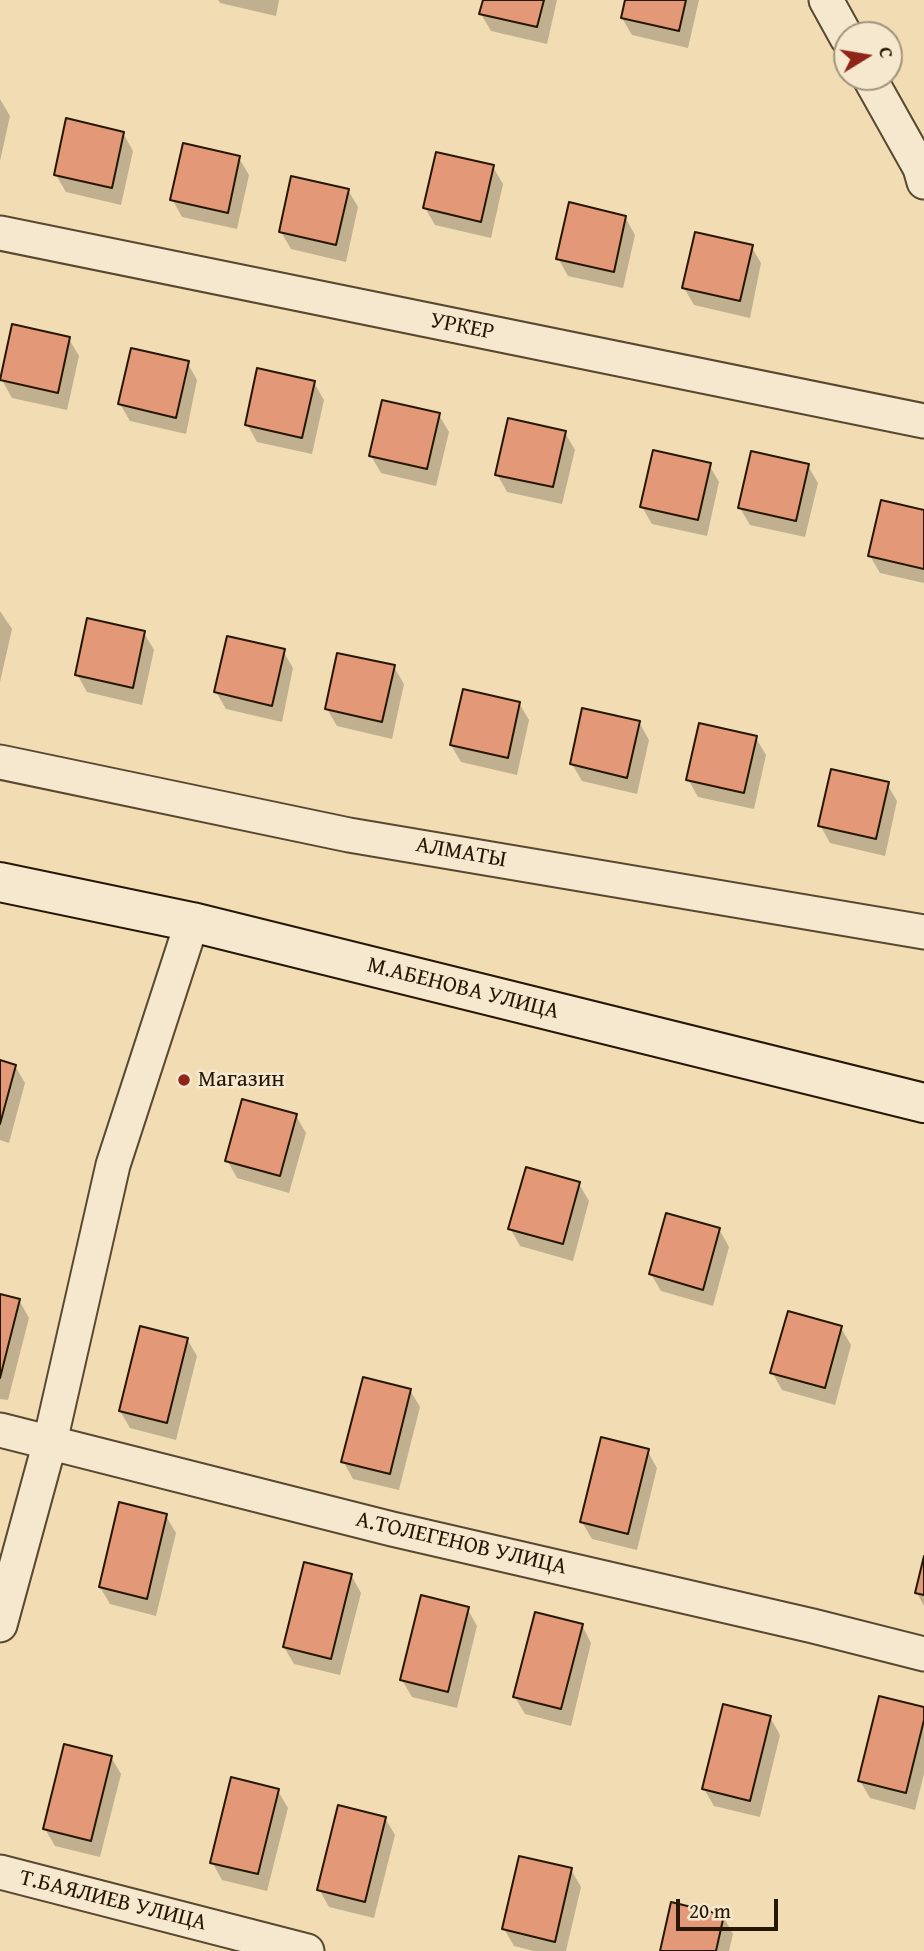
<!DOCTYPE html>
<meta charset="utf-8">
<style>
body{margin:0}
#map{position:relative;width:924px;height:1951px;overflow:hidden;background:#f1dcb3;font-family:"Gentium Book Plus",serif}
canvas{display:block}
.north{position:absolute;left:833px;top:21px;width:70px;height:70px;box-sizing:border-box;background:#f6e8ce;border:2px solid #a2947d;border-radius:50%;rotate:79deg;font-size:19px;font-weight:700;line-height:28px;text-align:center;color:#251703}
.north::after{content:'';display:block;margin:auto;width:24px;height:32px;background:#8f2418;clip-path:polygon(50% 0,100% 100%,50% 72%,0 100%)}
.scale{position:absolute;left:676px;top:1899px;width:102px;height:32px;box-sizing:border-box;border:4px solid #251703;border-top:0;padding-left:9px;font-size:21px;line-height:24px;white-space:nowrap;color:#251703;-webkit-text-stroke:5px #f6e8ce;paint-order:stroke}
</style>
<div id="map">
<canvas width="924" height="1951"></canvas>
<div class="north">С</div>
<div class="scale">20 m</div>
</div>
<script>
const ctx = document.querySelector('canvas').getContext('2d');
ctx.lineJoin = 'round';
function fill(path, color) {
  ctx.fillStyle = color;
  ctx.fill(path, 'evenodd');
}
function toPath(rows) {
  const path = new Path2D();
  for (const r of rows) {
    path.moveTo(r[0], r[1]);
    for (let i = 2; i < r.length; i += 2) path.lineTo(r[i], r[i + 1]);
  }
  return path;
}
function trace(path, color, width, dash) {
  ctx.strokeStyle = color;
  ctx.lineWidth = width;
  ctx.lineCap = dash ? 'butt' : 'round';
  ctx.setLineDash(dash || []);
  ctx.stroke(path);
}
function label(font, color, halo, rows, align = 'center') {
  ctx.font = font + ' "Gentium Book Plus",serif';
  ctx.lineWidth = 5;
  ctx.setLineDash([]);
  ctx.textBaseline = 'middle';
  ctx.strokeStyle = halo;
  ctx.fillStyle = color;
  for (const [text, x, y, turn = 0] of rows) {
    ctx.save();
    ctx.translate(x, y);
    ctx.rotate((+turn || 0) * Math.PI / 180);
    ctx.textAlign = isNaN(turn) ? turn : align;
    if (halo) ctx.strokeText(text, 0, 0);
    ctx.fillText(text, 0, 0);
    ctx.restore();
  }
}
fill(toPath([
 [218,0,279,0,276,16,220,3],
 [484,0,557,0,547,44,491,31,481,14],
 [626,0,699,0,688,48,632,35,622,18],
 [0,99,10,116,0,161],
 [123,133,133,151,121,205,66,192,56,175],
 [239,158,249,175,237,229,182,217,172,199],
 [493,167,503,184,491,238,435,225,425,208],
 [348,190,358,207,346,262,291,249,281,232],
 [625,217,635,235,623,288,568,276,558,258],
 [751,246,761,263,750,318,694,305,684,288],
 [69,339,79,356,67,410,12,398,2,380],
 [187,362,197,380,186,434,130,421,120,404],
 [314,383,324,400,312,454,257,442,247,424],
 [439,415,449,432,436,486,381,473,371,456],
 [565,433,575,450,562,504,507,492,497,474],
 [709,465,719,482,707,536,652,524,642,507],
 [808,466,818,483,805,537,750,525,740,508],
 [924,511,924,583,880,573,870,556],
 [0,611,12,629,0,682],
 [144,633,154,650,142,705,87,692,77,674],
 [283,651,293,668,282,722,226,709,216,692],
 [394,667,404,684,392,739,337,726,327,709],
 [519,703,529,720,517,775,461,762,451,745],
 [639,722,649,740,637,794,582,781,572,764],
 [756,738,766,755,754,809,698,797,688,779],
 [887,784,897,801,885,856,830,843,820,825],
 [0,1062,15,1066,25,1083,9,1143,0,1140],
 [296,1116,306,1133,289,1193,237,1178,227,1160],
 [579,1184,589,1201,573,1261,520,1246,510,1228],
 [719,1229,729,1247,713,1306,661,1291,651,1274],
 [0,1296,19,1300,29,1318,8,1400,0,1399],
 [841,1328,851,1345,835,1405,782,1390,772,1372],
 [187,1339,197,1356,176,1440,130,1428,120,1411],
 [410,1390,420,1407,399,1490,353,1479,343,1461],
 [647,1450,657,1468,637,1550,592,1539,582,1522],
 [166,1516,176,1533,156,1616,110,1604,100,1587],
 [924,1564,924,1606,917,1593],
 [351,1575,361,1593,340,1675,294,1664,284,1647],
 [467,1608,477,1626,457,1708,412,1697,402,1680],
 [582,1625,591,1643,571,1726,525,1714,515,1697],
 [924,1709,924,1774,915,1810,870,1798,860,1781],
 [770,1717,780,1735,760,1817,714,1806,704,1789],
 [111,1757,121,1774,100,1857,55,1846,45,1829],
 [278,1791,288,1808,267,1891,222,1880,212,1862],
 [385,1818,395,1835,374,1918,329,1907,319,1889],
 [571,1870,581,1887,566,1951,534,1951,514,1946,504,1929],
 [723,1916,733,1934,729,1951,661,1951]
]), '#0003');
const building = toPath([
 [483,0,544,0,537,27,479,14,483,0],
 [625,0,686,0,679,31,621,18,625,0],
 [66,118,124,132,112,188,54,175,66,118],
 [183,143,240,156,228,213,170,200,183,143],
 [436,152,494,165,481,222,423,208,436,152],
 [291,176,349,189,336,245,279,232,291,176],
 [569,202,626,216,614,272,556,259,569,202],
 [695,232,753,245,740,301,682,288,695,232],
 [12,324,70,337,58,393,0,380,12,324],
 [131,348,189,361,176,418,118,404,131,348],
 [257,368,315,381,302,438,245,425,257,368],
 [382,400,440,413,427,469,369,456,382,400],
 [508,418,566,431,553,487,495,475,508,418],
 [653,450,711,463,698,520,640,507,653,450],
 [751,451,809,464,796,521,738,508,751,451],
 [881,500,924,510,924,569,868,556,881,500],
 [87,618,145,631,133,688,75,675,87,618],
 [227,636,285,649,272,706,214,692,227,636],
 [337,653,395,665,382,722,325,709,337,653],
 [463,689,520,702,508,758,450,745,463,689],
 [582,708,640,721,627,778,570,764,582,708],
 [699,723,757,736,744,793,686,780,699,723],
 [831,769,889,782,876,839,818,826,831,769],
 [0,1060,16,1065,0,1124,0,1060],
 [242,1099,297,1114,280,1176,225,1161,242,1099],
 [526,1167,580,1182,563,1244,508,1229,526,1167],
 [666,1213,720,1228,703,1290,649,1274,666,1213],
 [0,1294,20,1299,0,1378,0,1294],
 [788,1311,842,1326,825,1388,770,1373,788,1311],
 [140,1326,188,1338,167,1423,119,1411,140,1326],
 [363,1377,411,1389,390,1474,341,1462,363,1377],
 [601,1437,649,1449,628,1534,580,1522,601,1437],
 [119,1502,167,1514,147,1599,99,1587,119,1502],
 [924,1556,924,1595,915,1593,924,1556],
 [304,1562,352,1574,331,1659,283,1647,304,1562],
 [421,1595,469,1607,448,1692,400,1680,421,1595],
 [535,1612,583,1624,561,1709,513,1697,535,1612],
 [879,1696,924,1707,924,1720,906,1793,858,1781,879,1696],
 [723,1704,771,1716,750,1801,702,1789,723,1704],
 [64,1744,112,1756,91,1841,43,1829,64,1744],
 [231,1777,279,1789,258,1874,210,1863,231,1777],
 [338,1805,386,1817,365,1902,317,1890,338,1805],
 [519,1856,572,1868,555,1942,502,1929,519,1856],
 [671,1902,724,1915,716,1951,660,1951,671,1902]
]);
fill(building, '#e39977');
trace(building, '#251703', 2);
const minor = toPath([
 [826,0,847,38],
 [869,77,920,168,924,182],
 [0,233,924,421],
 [0,762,349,835,924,932],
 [0,1430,392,1529,813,1626,924,1654],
 [0,1625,50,1442,113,1165,192,922],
 [0,1872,307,1951]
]);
const secondary = toPath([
 [0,882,192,922,924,1103]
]);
trace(minor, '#58482f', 37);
trace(secondary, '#251703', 42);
trace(minor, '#f6e8ce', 33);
trace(secondary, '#f6e8ce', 38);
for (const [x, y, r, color] of [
 [184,1080,7,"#8f2418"]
]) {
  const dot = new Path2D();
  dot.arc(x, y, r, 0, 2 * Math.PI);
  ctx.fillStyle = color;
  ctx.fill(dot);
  trace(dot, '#f6e8ce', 2.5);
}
label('23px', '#251703', '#f6e8ce', [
 ["УРКЕР",462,327,11],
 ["АЛМАТЫ",461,853,10],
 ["М.АБЕНОВА УЛИЦА",463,989,14],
 ["А.ТОЛЕГЕНОВ УЛИЦА",461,1544,13],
 ["Т.БАЯЛИЕВ УЛИЦА",113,1901,14]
]);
label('23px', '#251703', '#f6e8ce', [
 ["Магазин",198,1080]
], 'left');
</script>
